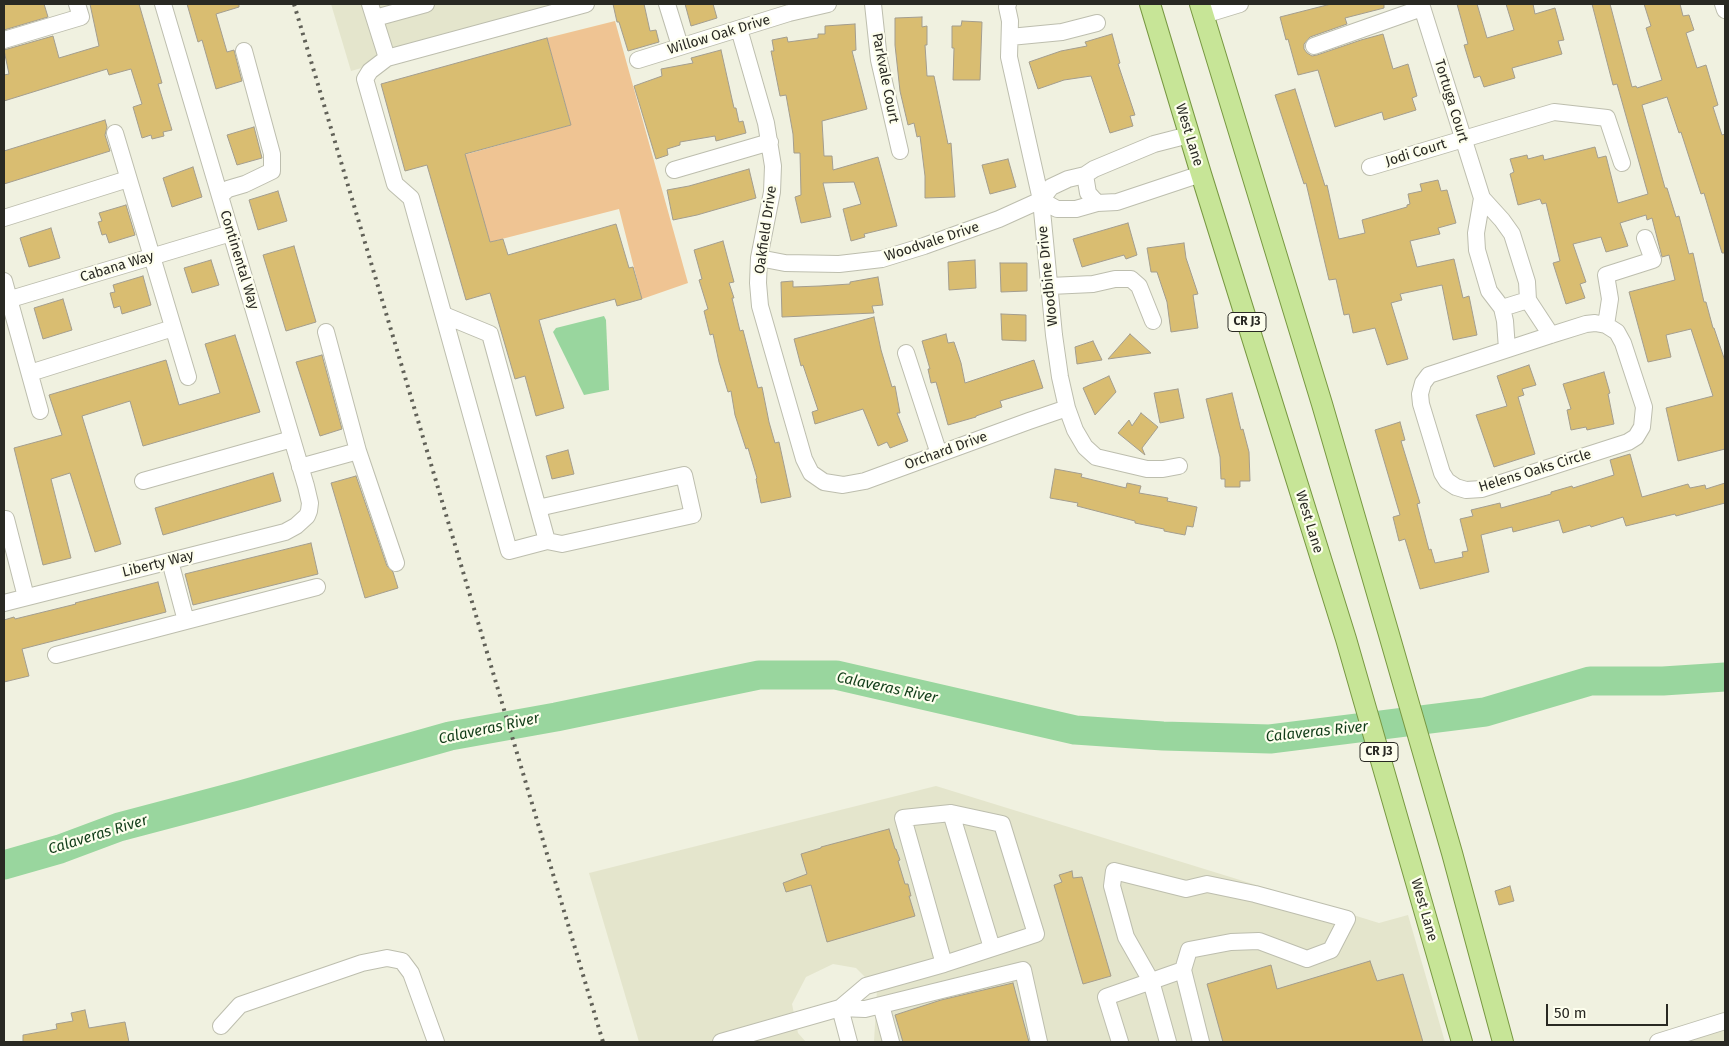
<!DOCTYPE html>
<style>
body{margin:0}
#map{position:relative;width:1729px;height:1046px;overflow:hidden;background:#f0f1e0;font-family:"Fira Sans",sans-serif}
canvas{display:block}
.frame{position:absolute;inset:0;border:5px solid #292923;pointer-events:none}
.scale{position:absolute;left:1546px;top:1004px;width:122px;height:22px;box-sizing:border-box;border:2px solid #292923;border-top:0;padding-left:6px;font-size:15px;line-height:18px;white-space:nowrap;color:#292923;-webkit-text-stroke:4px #fdfeed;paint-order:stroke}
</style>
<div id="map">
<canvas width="1729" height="1046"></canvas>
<div class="frame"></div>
<div class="scale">50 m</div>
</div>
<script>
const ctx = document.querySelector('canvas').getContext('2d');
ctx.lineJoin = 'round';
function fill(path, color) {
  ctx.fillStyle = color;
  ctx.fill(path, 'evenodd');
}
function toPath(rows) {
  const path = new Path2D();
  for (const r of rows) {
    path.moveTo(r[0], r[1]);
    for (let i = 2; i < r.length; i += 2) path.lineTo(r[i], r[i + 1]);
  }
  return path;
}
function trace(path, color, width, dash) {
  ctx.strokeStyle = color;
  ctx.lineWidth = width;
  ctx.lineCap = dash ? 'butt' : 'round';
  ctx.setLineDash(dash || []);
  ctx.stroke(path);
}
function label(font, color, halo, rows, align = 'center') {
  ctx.font = font + ' "Fira Sans",sans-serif';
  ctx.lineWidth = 4.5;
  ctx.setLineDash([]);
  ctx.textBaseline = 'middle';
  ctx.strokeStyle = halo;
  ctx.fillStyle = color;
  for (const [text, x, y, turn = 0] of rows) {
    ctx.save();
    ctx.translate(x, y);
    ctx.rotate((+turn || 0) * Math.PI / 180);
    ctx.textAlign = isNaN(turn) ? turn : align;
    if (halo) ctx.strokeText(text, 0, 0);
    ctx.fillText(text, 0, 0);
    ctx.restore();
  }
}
fill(toPath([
 [331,4,586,4,351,71],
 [936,786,1379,923,1408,915,1445,1042,874,1042,877,989,856,968,833,964,806,977,792,1004,798,1033,806,1042,639,1042,589,873],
 [1725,1021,1725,1042,1662,1042]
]), '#e4e5cc');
fill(toPath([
 [615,21,688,283,642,299,619,209,490,242,464,155,571,125,547,38]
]), '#efc493');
fill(toPath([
 [604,316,606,320,609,390,584,395,553,332,556,328]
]), '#99d69e');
trace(toPath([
 [4,865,60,849,119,827,244,794,450,736,556,717,759,675,836,675,1075,730,1163,736,1270,739,1485,712,1590,681,1663,681,1725,677]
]), '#99d69e', 29);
const building = toPath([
 [4,4,44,4,48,17,4,30,4,4],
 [90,4,139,4,162,83,158,84,172,130,163,132,164,136,152,139,151,135,142,138,133,107,142,104,131,69,109,75,107,69,4,101,4,75,9,74,4,50,53,36,59,58,99,46,90,4],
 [187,4,239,4,239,7,216,14,227,52,234,50,242,81,216,89,202,40,198,42,187,4],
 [613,4,644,4,650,31,656,30,659,42,628,51,619,22,617,22,613,4],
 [685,4,713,4,717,18,691,26,685,4],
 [1331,4,1384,4,1384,8,1345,18,1347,24,1310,37,1304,44,1304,49,1307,53,1312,56,1317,55,1361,40,1383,34,1393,69,1408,64,1417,96,1412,98,1416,110,1384,120,1382,112,1335,127,1318,70,1298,75,1288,39,1286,40,1280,17,1331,4],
 [1457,4,1477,4,1487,38,1514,30,1506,4,1533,4,1535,14,1555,8,1564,40,1558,41,1562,54,1512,68,1515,78,1484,87,1480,76,1474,78,1464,45,1468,44,1457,4],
 [1592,4,1610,4,1632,87,1636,86,1637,88,1662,80,1646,28,1651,26,1644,4,1680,4,1683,16,1689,15,1694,30,1686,33,1697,68,1706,65,1718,105,1713,107,1722,135,1725,134,1725,253,1722,253,1704,193,1701,194,1681,132,1679,133,1667,97,1642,105,1665,188,1667,188,1676,217,1679,216,1689,254,1693,253,1704,302,1706,302,1713,328,1714,328,1725,361,1725,449,1678,461,1666,408,1713,396,1691,329,1666,335,1671,357,1648,362,1629,292,1675,280,1669,255,1662,257,1652,218,1647,220,1646,215,1620,223,1628,246,1606,252,1601,237,1573,244,1586,282,1580,284,1585,298,1566,304,1553,263,1560,261,1546,203,1542,204,1540,199,1518,205,1510,174,1514,172,1510,159,1527,155,1528,159,1543,155,1544,160,1595,147,1598,158,1606,156,1618,203,1648,194,1617,84,1613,85,1592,4],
 [922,17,922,27,927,26,927,45,925,45,927,76,934,76,948,144,951,143,955,197,925,198,925,176,920,136,917,137,914,123,908,125,900,91,895,45,895,18,922,17],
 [962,21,982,22,980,80,953,80,954,48,952,48,952,26,961,26,962,21],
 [855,24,856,50,852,51,867,109,822,121,824,156,832,156,833,170,878,157,897,226,864,234,865,237,851,241,843,209,861,204,854,182,823,183,831,217,801,223,795,197,801,195,800,153,794,153,793,134,786,95,780,96,771,51,774,51,772,40,787,37,788,42,818,38,818,34,825,34,825,26,855,24],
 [1112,34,1120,63,1118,64,1135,115,1130,116,1133,126,1110,133,1091,76,1064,80,1038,89,1029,62,1061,51,1087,46,1085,42,1112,34],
 [547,38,571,125,465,154,490,242,503,239,508,255,616,224,629,268,633,267,642,299,617,306,615,299,539,320,564,408,536,416,525,376,515,379,490,293,466,300,427,165,405,171,381,84,547,38],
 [721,50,734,108,736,108,739,122,743,121,746,133,716,141,715,136,680,142,680,145,667,149,668,155,656,159,634,86,662,76,661,69,693,63,691,58,721,50],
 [1295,89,1325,186,1327,185,1339,239,1365,233,1362,220,1407,207,1407,205,1410,204,1408,194,1422,191,1420,184,1438,180,1441,191,1447,190,1456,223,1438,228,1440,234,1410,241,1417,267,1454,259,1463,298,1469,296,1477,335,1453,340,1442,285,1400,294,1402,300,1391,303,1408,359,1387,365,1375,328,1353,333,1349,314,1344,315,1336,279,1329,280,1306,183,1304,184,1275,95,1295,89],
 [105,120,107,127,105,135,110,151,4,184,4,151,105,120],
 [254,127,262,158,237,165,227,135,254,127],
 [1008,159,1016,187,990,194,982,165,1008,159],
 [193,167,202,197,172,207,163,178,193,167],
 [749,169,756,198,697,215,673,220,667,190,689,186,749,169],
 [278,191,287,221,258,230,249,200,278,191],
 [126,205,135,235,109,243,106,234,102,235,98,222,102,221,99,213,126,205],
 [1128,223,1137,255,1126,259,1124,255,1082,267,1073,239,1128,223],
 [51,228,60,258,29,267,20,238,51,228],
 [723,241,734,282,729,283,734,298,732,298,740,331,743,330,758,388,762,387,769,422,775,443,779,442,791,497,761,503,756,479,757,478,748,448,746,449,735,415,731,391,728,392,719,362,713,334,710,335,704,311,708,309,699,280,702,279,694,250,723,241],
 [1184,243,1186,258,1198,294,1193,295,1198,328,1171,332,1167,302,1157,272,1151,272,1147,248,1184,243],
 [294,246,316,322,286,331,263,255,294,246],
 [211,260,219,285,192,293,184,268,211,260],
 [975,260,976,288,949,290,948,262,975,260],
 [1000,263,1027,263,1027,291,1001,292,1000,263],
 [143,276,151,305,122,314,120,306,114,308,110,293,115,292,113,285,143,276],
 [878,277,883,305,872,306,874,313,782,317,781,282,793,281,793,287,820,286,850,284,850,282,878,277],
 [63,299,72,330,43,339,34,308,63,299],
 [1001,314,1026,315,1026,341,1002,340,1001,314],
 [874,317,881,350,892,387,895,386,900,413,897,413,908,441,890,448,887,442,878,446,863,409,815,424,812,412,818,410,803,365,801,366,794,339,874,317],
 [946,334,948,343,954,342,961,363,965,383,1034,360,1043,388,1000,401,1002,407,976,416,976,417,948,425,936,382,931,383,928,369,930,369,922,341,946,334],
 [1130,334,1151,353,1108,359,1130,334],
 [235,335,260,412,143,446,130,401,82,416,121,544,95,552,70,473,51,479,71,558,43,565,14,448,62,435,49,395,166,360,179,405,220,393,205,344,235,335],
 [1093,341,1102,360,1077,364,1075,347,1093,341],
 [322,355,342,429,320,436,296,362,322,355],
 [1529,365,1536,385,1522,389,1524,395,1518,397,1535,454,1494,467,1476,415,1507,406,1497,376,1529,365],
 [1604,372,1610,393,1608,394,1614,424,1587,430,1586,427,1571,430,1567,410,1571,409,1563,384,1604,372],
 [1109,376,1116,392,1095,415,1083,388,1109,376],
 [1178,389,1184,418,1160,423,1154,393,1178,389],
 [1232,393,1241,430,1243,429,1249,452,1250,481,1240,481,1240,487,1225,487,1225,479,1221,479,1220,457,1206,399,1232,393],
 [1141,413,1158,427,1142,448,1145,455,1118,433,1129,420,1132,426,1141,413],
 [1400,422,1405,440,1401,441,1420,503,1417,504,1429,550,1431,549,1435,563,1463,557,1462,552,1468,551,1460,519,1473,516,1471,510,1500,503,1501,508,1551,494,1551,492,1572,486,1573,488,1614,475,1610,460,1630,454,1642,497,1688,484,1690,488,1705,485,1706,489,1725,483,1725,503,1676,516,1675,514,1626,526,1623,517,1591,527,1590,525,1563,533,1559,520,1513,532,1512,527,1481,535,1489,572,1420,589,1405,539,1399,541,1393,517,1400,515,1375,430,1400,422],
 [568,450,574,474,552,479,546,456,568,450],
 [1055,469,1082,474,1081,477,1126,488,1127,483,1141,486,1139,493,1168,498,1167,501,1197,507,1193,527,1187,526,1185,535,1164,531,1164,529,1135,523,1135,521,1077,506,1078,503,1050,498,1055,469],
 [273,473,281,501,163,535,155,508,273,473],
 [356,476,387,566,393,572,398,588,365,598,331,483,356,476],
 [311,543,318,574,193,605,185,574,311,543],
 [158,582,166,612,22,649,29,676,4,682,4,620,14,617,15,619,76,604,75,603,158,582],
 [889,829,895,849,896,849,900,860,898,861,905,884,908,884,911,896,909,896,915,916,827,942,811,885,786,892,783,883,807,874,801,854,821,848,821,847,889,829],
 [1072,871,1073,878,1082,877,1111,976,1083,984,1054,885,1062,882,1059,875,1072,871],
 [1510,886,1514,901,1499,905,1495,891,1510,886],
 [1370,961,1377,981,1403,974,1423,1042,1223,1042,1207,984,1271,965,1277,989,1370,961],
 [1013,983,1029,1042,903,1042,895,1015,941,1000,1013,983],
 [85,1010,89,1028,125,1022,129,1042,23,1042,23,1035,57,1029,56,1024,73,1021,71,1013,85,1010]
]);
fill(building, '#d9bd71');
trace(building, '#a39d8e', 1);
const minor = toPath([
 [370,4,387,58,586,4],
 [667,4,680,46],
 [873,4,879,60,900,151],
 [1008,4,1007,7,1010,21,1009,57,1041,200,1054,335,1060,377,1067,408,1075,430,1085,447,1096,457,1147,469,1163,469,1179,466],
 [1421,4,1482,198,1502,220,1512,234,1527,282,1528,300,1502,308,1489,291,1477,250,1476,233,1482,198],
 [1723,4,1725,10],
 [1204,15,1240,4],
 [375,18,426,4],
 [739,29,766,123,773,166,772,192,759,258,758,283,760,306,804,459,811,473,824,482,843,485,865,481,1029,421,1067,408],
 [1010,37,1062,32,1097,23],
 [4,40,81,17,77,4],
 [1314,46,1422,8],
 [387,58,370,71,365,79,395,184,411,198,509,551,547,541,490,334,444,315],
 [638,60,789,13,828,4],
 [115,133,188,377],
 [1189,135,1154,144,1094,169,1085,175,1088,193,1097,203,1117,202,1201,174],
 [1370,167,1554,112,1607,118,1622,163],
 [674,170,770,142],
 [220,196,228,189,245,184,272,171,272,154,244,51],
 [1041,200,1057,209,1076,209,1097,203],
 [4,218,128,179],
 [759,258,785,263,839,264,882,259,924,246,999,219,1041,200,1051,187,1068,179,1085,175],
 [4,281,40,411],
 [1050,286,1093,284,1115,279,1131,279,1139,286,1153,321],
 [1528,300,1551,335],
 [4,301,231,233],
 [1502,308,1505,321,1507,349],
 [1595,323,1606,325,1617,332,1623,343,1644,407,1642,427,1636,437,1628,442,1482,489,1466,490,1456,487,1447,481,1442,473,1421,404,1420,394,1423,383,1429,375,1551,335,1586,324,1595,323],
 [1606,325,1610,299,1606,275,1653,260,1645,238],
 [326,332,358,451],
 [906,353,939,454],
 [30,373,173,328],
 [300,467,358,451,396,563],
 [143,481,292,439],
 [538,508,684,475,693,515,562,544,547,541],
 [4,519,6,519,26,597],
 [170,561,186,621,317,587],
 [4,603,285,532,296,526,307,516,309,511,310,503,306,486,163,4],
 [56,655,186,621],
 [951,813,992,948],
 [881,1005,891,1042],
 [840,1008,866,986,944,964,1036,934,1002,824,951,813,903,818,944,964],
 [840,1008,849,1042],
 [221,1026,240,1005,362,963,387,958,402,961,411,973,436,1042],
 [721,1042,840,1008,865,1009,1023,970,1039,1042],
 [1120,1042,1106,997,1183,970],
 [1168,1042,1151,981,1126,937,1112,886,1114,871,1186,889,1207,884,1255,894,1347,919,1331,950,1307,959,1259,941,1231,942,1189,950,1183,970,1201,1042],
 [1658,1042,1725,1021]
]);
const major = toPath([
 [1150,4,1201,174,1346,639,1462,1042],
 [1200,4,1322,404,1388,631,1452,853,1503,1042]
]);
trace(minor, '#bdbeae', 18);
trace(major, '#789842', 22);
trace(minor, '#fff', 16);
trace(major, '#c7e597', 20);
trace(toPath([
 [294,4,603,1042]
]), '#616158', 4, [2.5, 5]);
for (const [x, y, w] of [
 [1247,322,38],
 [1379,752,38]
]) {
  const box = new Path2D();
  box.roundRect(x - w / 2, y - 9.5, w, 19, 4);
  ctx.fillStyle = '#fdfeed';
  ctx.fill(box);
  trace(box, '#292923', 1);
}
label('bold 12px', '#292923', null, [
 ["CR J3",1247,322],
 ["CR J3",1379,752]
]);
label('14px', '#292923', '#fdfeed', [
 ["Willow Oak Drive",719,35,-17],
 ["Parkvale Court",885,78,79],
 ["Tortuga Court",1451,101,73],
 ["West Lane",1189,135,73],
 ["Jodi Court",1416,153,-17],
 ["Oakfield Drive",766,230,-82],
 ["Woodvale Drive",932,242,-18],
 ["Continental Way",239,260,73],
 ["Cabana Way",117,267,-17],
 ["Woodbine Drive",1048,276,-96],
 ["Orchard Drive",946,451,-20],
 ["Helens Oaks Circle",1535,471,-17],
 ["West Lane",1309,522,73],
 ["Liberty Way",158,564,-14],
 ["West Lane",1424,910,74]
]);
label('italic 15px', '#123d19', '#fdfeed', [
 ["Calaveras River",887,688,12],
 ["Calaveras River",489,729,-12],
 ["Calaveras River",1317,732,-6],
 ["Calaveras River",98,835,-17]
]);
</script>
